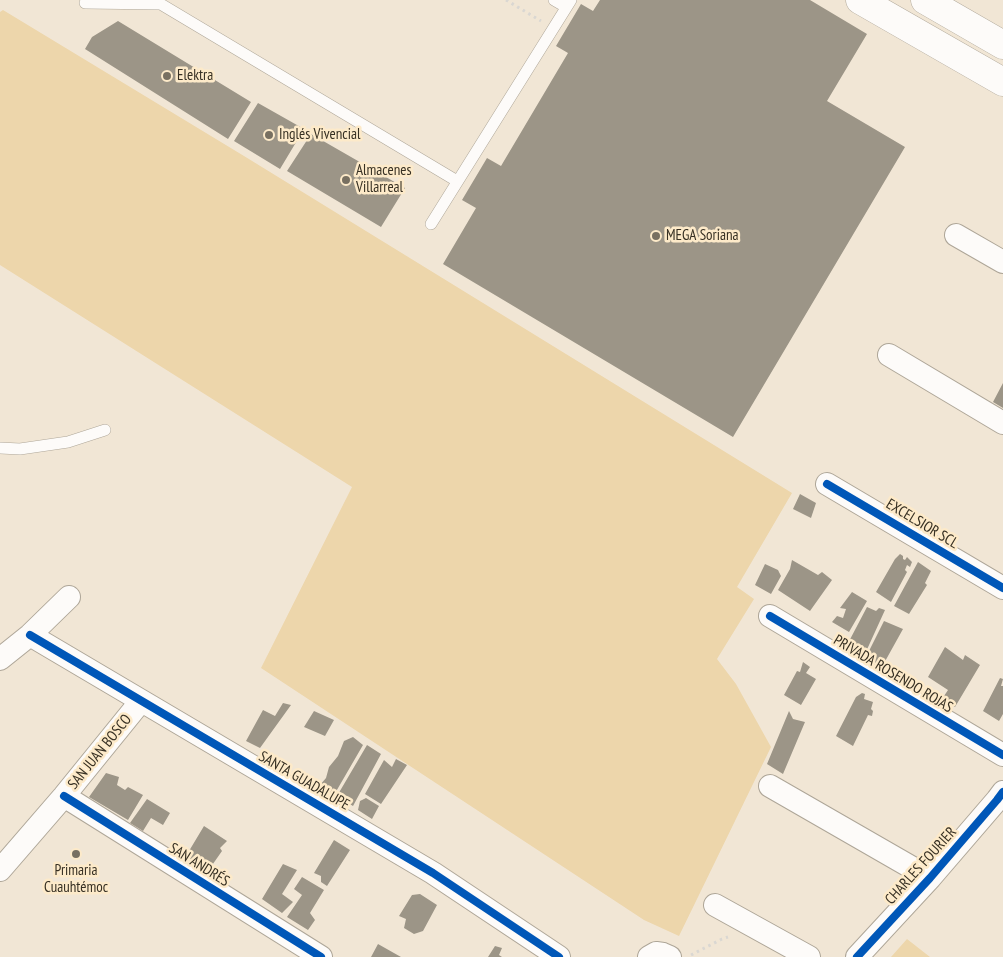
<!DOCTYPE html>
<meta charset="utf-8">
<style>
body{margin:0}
canvas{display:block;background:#f1e6d5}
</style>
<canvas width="1003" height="957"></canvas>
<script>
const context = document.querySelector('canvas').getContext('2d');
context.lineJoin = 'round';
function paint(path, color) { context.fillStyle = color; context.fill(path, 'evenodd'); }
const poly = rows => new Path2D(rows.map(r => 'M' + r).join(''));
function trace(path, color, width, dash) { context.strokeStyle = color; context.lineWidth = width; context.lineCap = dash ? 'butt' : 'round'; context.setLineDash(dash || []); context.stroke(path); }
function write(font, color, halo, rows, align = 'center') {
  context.font = font + ' "PT Sans Narrow",sans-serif'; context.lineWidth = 5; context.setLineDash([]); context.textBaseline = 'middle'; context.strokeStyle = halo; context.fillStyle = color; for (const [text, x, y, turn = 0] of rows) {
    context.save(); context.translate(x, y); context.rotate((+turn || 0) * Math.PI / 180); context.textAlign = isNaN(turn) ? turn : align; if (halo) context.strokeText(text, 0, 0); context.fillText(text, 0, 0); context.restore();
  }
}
const green = poly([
 [3,10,244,156,792,493,737,587,754,599,717,659,736,684,771,747,679,936,644,920,261,668,352,487,0,265,0,12],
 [907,939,930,957,891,957]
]);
const building = poly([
 [600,0,810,0,867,34,827,101,905,147,733,437,443,264,476,208,462,200,487,158,501,166,568,53,556,46,581,4,593,11],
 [118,21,251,102,228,139,85,49,92,37],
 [258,103,304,129,280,169,234,141],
 [311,134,405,188,381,227,287,171],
 [1003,383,1003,408,993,402],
 [800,494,816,503,811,518,793,509],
 [900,554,903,556,903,559,905,560,907,557,912,562,910,567,907,565,905,570,907,572,891,602,876,592,895,559],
 [792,560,818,575,822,572,832,580,810,611,778,590,790,569],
 [918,562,931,571,925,583,927,585,909,614,894,606],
 [765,564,778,570,781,576,771,594,755,585],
 [852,592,867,601,849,632,832,622,837,616,843,618,846,609,840,608],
 [867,607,876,611,879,608,885,610,864,656,846,647],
 [884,621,903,629,883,665,870,661,872,656,867,655],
 [945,647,963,660,965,655,980,665,955,707,942,699,948,690,928,677],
 [803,662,810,667,806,673,816,679,801,705,784,695,797,671,800,672],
 [1000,678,1003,679,1001,686,1003,686,1003,714,999,721,983,711],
 [862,693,865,694,864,699,873,702,871,709,873,711,872,716,868,715,853,746,836,736,856,697],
 [283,703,291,705,260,748,246,741,263,710,275,716],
 [314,711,334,720,325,736,304,727],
 [789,711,793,719,805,722,783,774,767,764],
 [353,737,363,745,334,795,320,785,326,778,329,767,338,756,344,741],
 [367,745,381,754,353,806,337,796],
 [396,759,407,765,381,804,365,794,384,760,392,767],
 [106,773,119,777,117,785,125,790,128,787,143,795,128,820,89,797],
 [366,798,379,806,372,819,358,810,360,801],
 [147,799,170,813,163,825,151,818,143,831,130,823],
 [204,826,227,841,220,848,222,851,208,871,186,856],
 [334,840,350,850,327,886,321,882,321,876,314,873],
 [283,864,297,870,282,894,293,902,282,913,262,899],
 [302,877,324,890,310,913,315,920,308,930,287,917,302,895,294,889],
 [420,894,437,905,423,931,414,934,404,928,406,919,399,916,412,895],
 [378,944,401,957,371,957],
 [495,946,502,948,499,955,502,957,488,957]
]);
const path = poly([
 [506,0,541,21],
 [691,955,722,939,728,937]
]);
const lane = poly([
 [154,0,457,181],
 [554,0,566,7],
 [85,3,161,4],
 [431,224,571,0],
 [0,448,20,449,68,442,105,430]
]);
const street = poly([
 [956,235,1003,262],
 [889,355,1003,423],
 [827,484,1003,588],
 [770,616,1003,755],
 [30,635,433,873,559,957],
 [0,659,30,635,69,597],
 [770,786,930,878],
 [64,796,321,957],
 [0,870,64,796,141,701],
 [715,905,809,957],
 [649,957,656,953,663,954,670,957],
 [857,957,930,878,997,800,1003,792]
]);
const secondary = poly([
 [860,0,1003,82],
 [925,0,1003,45]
]);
const cycleway = poly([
 [827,484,1003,588],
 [770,616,1003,755],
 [30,635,433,873,559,957],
 [64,796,321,957],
 [857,957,930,878,997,800,1003,792]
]);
const markers = [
 [167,76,5,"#787061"],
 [269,135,5,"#787061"],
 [346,180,5,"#787061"],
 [656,236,5,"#787061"],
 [76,854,5,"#787061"]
];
const poiNames = [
 ["Elektra",177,76],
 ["Inglés Vivencial",279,135],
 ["Almacenes",356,171],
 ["Villarreal",356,188],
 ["MEGA Soriana",666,236],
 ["Primaria",76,871,"center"],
 ["Cuauhtémoc",76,888,"center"]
];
const streetNames = [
 ["EXCELSIOR SCL",922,524,31],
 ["PRIVADA ROSENDO ROJAS",893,674,31],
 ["SAN JUAN BOSCO",100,752,-51],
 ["SANTA GUADALUPE",304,781,30],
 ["SAN ANDRÉS",199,865,32],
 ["CHARLES FOURIER",921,866,-48]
];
paint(green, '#edd6ab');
paint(building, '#9c9587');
trace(lane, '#aea698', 12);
trace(street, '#aea698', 24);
trace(secondary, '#aea698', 29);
trace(path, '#dad7d2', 3, [2.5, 4]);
trace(lane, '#fdfbf9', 11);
trace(street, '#fdfbf9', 22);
trace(secondary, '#fdfbf9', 28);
trace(cycleway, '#0057b8', 8);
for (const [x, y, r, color] of markers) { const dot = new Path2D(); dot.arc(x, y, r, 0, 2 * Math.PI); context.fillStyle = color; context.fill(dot); trace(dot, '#fdeac9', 2); }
write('15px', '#373023', '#fdeac9', poiNames, 'left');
write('15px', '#373023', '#fdeac9', streetNames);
</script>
